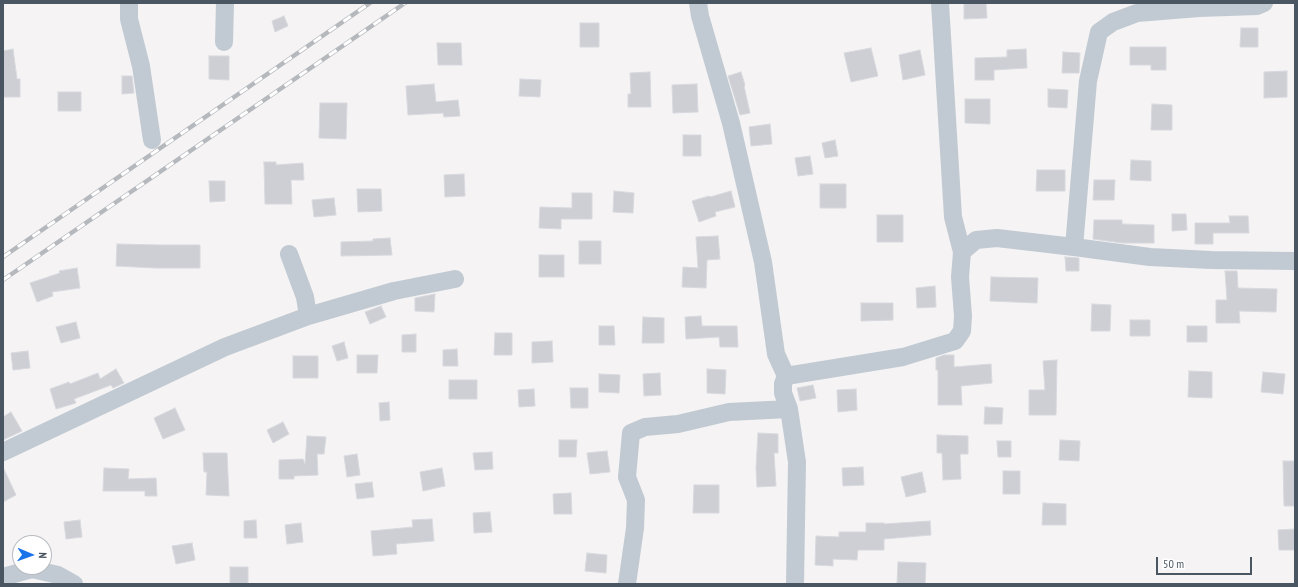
<!DOCTYPE html>
<style>
body{margin:0}
#map{position:relative;width:1298px;height:587px;overflow:hidden;background:#f5f3f3;font-family:"PT Sans Narrow",sans-serif}
canvas{display:block}
.frame{position:absolute;inset:0;border:4px solid #4a5661;pointer-events:none}
.north{position:absolute;left:12px;top:535px;width:40px;height:40px;box-sizing:border-box;background:#fff;border:1px solid #b7bbc0;border-radius:50%;rotate:92deg;font-size:11px;font-weight:700;line-height:16px;text-align:center;color:#4a5661}
.north::after{content:'';display:block;margin:auto;width:14px;height:18px;background:#1a73e8;clip-path:polygon(50% 0,100% 100%,50% 72%,0 100%)}
.scale{position:absolute;left:1156px;top:557px;width:96px;height:18px;box-sizing:border-box;border:2px solid #4a5661;border-top:0;padding-left:5px;font-size:12px;line-height:14px;white-space:nowrap;color:#4a5661;-webkit-text-stroke:3px #fff;paint-order:stroke}
</style>
<div id="map">
<canvas width="1298" height="587"></canvas>
<div class="frame"></div>
<div class="north">N</div>
<div class="scale">50 m</div>
</div>
<script>
const context = document.querySelector('canvas').getContext('2d');
context.lineJoin = 'round';
function paint(path, color) { context.fillStyle = color; context.fill(path, 'evenodd'); }
const poly = rows => new Path2D(rows.map(r => 'M' + r).join(''));
function trace(path, color, width, dash) { context.strokeStyle = color; context.lineWidth = width; context.lineCap = dash ? 'butt' : 'round'; context.setLineDash(dash || []); context.stroke(path); }
const building = poly([
 [964,3,986,3,987,18,964,19,964,3],
 [284,16,288,26,275,32,272,21,284,16],
 [580,23,599,23,599,47,580,47,580,23],
 [1241,28,1258,28,1258,47,1240,47,1241,28],
 [437,43,461,43,462,65,438,65,437,43],
 [1130,47,1166,47,1166,70,1151,70,1151,65,1130,65,1130,47],
 [871,48,878,76,851,82,844,53,871,48],
 [13,49,17,79,20,79,20,97,3,97,3,51,13,49],
 [1026,49,1027,68,994,70,994,80,975,80,975,58,1007,57,1007,50,1026,49],
 [920,50,925,75,903,80,899,55,920,50],
 [1063,52,1080,53,1079,73,1062,73,1063,52],
 [209,56,229,56,229,80,209,79,209,56],
 [1287,71,1287,97,1264,98,1264,72,1287,71],
 [650,72,651,107,628,107,628,94,631,94,630,73,650,72],
 [741,72,745,85,744,86,750,113,740,115,728,76,741,72],
 [122,76,132,76,134,93,122,94,122,76],
 [520,79,541,80,540,97,519,96,520,79],
 [434,84,436,102,458,100,460,116,444,117,443,113,408,115,406,86,434,84],
 [697,84,698,112,673,113,672,85,697,84],
 [1048,89,1068,90,1067,108,1048,107,1048,89],
 [58,92,81,92,81,111,58,111,58,92],
 [965,99,990,99,990,124,965,123,965,99],
 [320,103,347,103,346,139,319,138,320,103],
 [1152,104,1172,105,1172,130,1151,130,1152,104],
 [770,124,772,144,751,146,749,127,770,124],
 [683,135,701,135,701,156,683,156,683,135],
 [835,140,838,156,825,158,822,143,835,140],
 [810,156,813,174,798,176,795,158,810,156],
 [1131,160,1151,161,1151,181,1130,180,1131,160],
 [264,162,276,162,276,165,303,163,304,180,291,180,292,204,265,204,264,162],
 [1037,170,1065,170,1065,191,1036,191,1037,170],
 [464,174,465,196,445,197,444,175,464,174],
 [1094,180,1115,180,1114,200,1093,200,1094,180],
 [209,181,225,181,225,201,210,202,209,181],
 [820,184,846,184,846,208,820,208,820,184],
 [357,189,381,189,382,211,358,212,357,189],
 [614,191,634,193,633,213,613,212,614,191],
 [731,191,735,207,715,212,716,216,699,222,692,201,709,196,710,197,731,191],
 [572,193,592,193,592,219,561,219,561,229,539,228,540,207,572,208,572,193],
 [334,198,336,215,314,217,312,200,334,198],
 [1172,214,1186,214,1187,230,1172,231,1172,214],
 [877,215,903,215,903,242,877,242,877,215],
 [1229,216,1248,216,1249,233,1213,233,1213,244,1195,244,1195,223,1230,223,1229,216],
 [1094,220,1122,220,1122,224,1154,225,1154,243,1122,243,1093,239,1094,220],
 [718,236,720,259,707,260,706,288,682,287,683,267,698,268,696,237,718,236],
 [390,238,392,255,341,256,341,242,373,241,373,239,390,238],
 [579,241,601,241,601,264,579,264,579,241],
 [117,244,160,245,200,245,200,268,155,268,116,266,117,244],
 [539,255,564,255,564,277,539,277,539,255],
 [1065,257,1079,258,1079,271,1066,271,1065,257],
 [77,268,80,288,52,292,53,296,37,302,30,283,60,273,59,271,77,268],
 [1225,271,1237,271,1238,288,1277,289,1276,312,1239,311,1240,323,1216,323,1216,300,1227,300,1225,271],
 [991,277,1038,278,1037,303,990,301,991,277],
 [935,286,936,307,917,308,916,288,935,286],
 [435,294,434,312,415,311,415,298,435,294],
 [861,303,893,303,893,320,861,321,861,303],
 [1092,304,1111,305,1110,331,1091,331,1092,304],
 [381,306,386,317,370,324,365,312,381,306],
 [701,316,702,326,737,326,738,347,720,347,719,337,686,339,685,317,701,316],
 [643,317,664,318,664,343,642,343,643,317],
 [1130,320,1150,320,1150,336,1130,336,1130,320],
 [76,322,80,338,61,343,56,327,76,322],
 [599,326,614,326,615,345,599,345,599,326],
 [1187,326,1207,326,1207,342,1187,342,1187,326],
 [495,333,512,333,512,355,494,355,495,333],
 [416,334,416,352,402,352,402,335,416,334],
 [552,341,553,362,532,363,532,342,552,341],
 [344,342,348,358,337,361,332,346,344,342],
 [457,349,458,366,443,366,443,350,457,349],
 [28,351,30,368,13,370,11,353,28,351],
 [357,355,378,355,377,373,357,373,357,355],
 [944,355,954,355,954,367,991,364,992,383,961,386,962,405,938,405,938,370,936,370,936,358,944,355],
 [293,356,318,356,318,378,293,378,293,356],
 [1057,360,1056,415,1029,415,1029,390,1045,390,1043,361,1057,360],
 [116,369,124,383,113,388,111,385,74,399,76,403,56,409,50,389,69,382,70,384,98,373,100,379,116,369],
 [707,369,726,370,725,394,707,393,707,369],
 [1189,371,1212,372,1212,398,1188,397,1189,371],
 [1263,372,1285,374,1283,394,1261,392,1263,372],
 [660,373,661,395,644,396,643,374,660,373],
 [599,374,620,375,619,393,599,392,599,374],
 [449,380,477,380,477,399,449,399,449,380],
 [813,385,816,398,800,401,797,388,813,385],
 [570,388,588,388,588,408,571,408,570,388],
 [534,389,535,406,519,407,518,390,534,389],
 [856,389,857,410,838,412,837,390,856,389],
 [389,402,390,420,380,421,379,403,389,402],
 [985,407,1003,408,1002,424,984,424,985,407],
 [175,408,185,430,163,439,154,418,175,408],
 [11,412,22,431,3,440,3,417,11,412],
 [283,422,289,434,273,443,267,430,283,422],
 [758,433,778,434,778,453,774,453,776,486,757,487,756,468,758,433],
 [937,435,968,436,968,454,960,454,961,479,943,480,942,453,937,453,937,435],
 [307,436,326,437,324,454,317,454,318,475,294,476,294,479,279,479,279,460,303,459,305,464,307,436],
 [559,440,577,440,576,457,559,457,559,440],
 [1060,440,1080,441,1079,461,1059,460,1060,440],
 [997,441,1011,441,1011,457,998,457,997,441],
 [607,451,610,472,590,474,587,453,607,451],
 [492,452,493,469,475,470,473,453,492,452],
 [203,453,227,453,229,496,206,495,207,472,204,472,203,453],
 [357,454,360,475,347,477,344,456,357,454],
 [1283,461,1295,461,1295,506,1284,506,1283,461],
 [3,467,16,495,3,502,3,467],
 [863,467,864,485,843,486,842,468,863,467],
 [104,468,129,469,128,479,156,478,157,496,145,496,145,491,103,491,104,468],
 [442,468,445,486,423,491,420,472,442,468],
 [1003,471,1020,471,1020,494,1003,494,1003,471],
 [922,472,926,492,906,497,901,477,922,472],
 [372,482,374,497,357,499,355,484,372,482],
 [694,485,719,485,719,513,693,513,694,485],
 [571,493,572,514,554,514,553,494,571,493],
 [1043,503,1066,504,1066,525,1042,525,1043,503],
 [490,512,492,532,474,533,473,513,490,512],
 [432,519,434,541,396,544,397,554,373,556,371,531,413,527,412,520,432,519],
 [80,520,82,537,66,539,64,522,80,520],
 [256,520,257,538,244,538,244,521,256,520],
 [930,521,931,535,884,539,884,550,858,550,857,560,833,559,833,566,815,565,816,536,839,537,839,532,866,532,866,523,884,523,884,524,930,521],
 [301,523,303,542,287,544,285,525,301,523],
 [1295,529,1295,550,1279,550,1278,530,1295,529],
 [192,543,195,560,176,564,172,546,192,543],
 [587,553,607,555,606,573,585,571,587,553],
 [898,562,926,563,925,584,897,584,898,562],
 [230,567,248,567,248,584,230,584,230,567]
]);
const minor = poly([
 [129,3,129,19,141,66,152,140],
 [698,3,700,16,731,123,763,262,776,354,786,376],
 [940,3,953,217,962,252],
 [224,42,225,3],
 [1074,247,1088,81,1099,32,1113,22,1137,13,1199,8,1257,6,1264,3],
 [308,316,394,291,455,279],
 [3,452,225,347,308,316,305,297,289,254],
 [3,577,32,569,58,575,74,584],
 [627,584,635,528,636,500,627,477,631,433,645,427,678,424,729,412,789,409],
 [795,584,797,462,789,409,783,393,783,384,786,376,903,357,955,341,962,331,963,316,960,277,962,252,976,240,997,238,1074,247,1150,257,1211,260,1295,261]
]);
const rail = poly([
 [3,257,370,3],
 [3,280,405,3]
]);
paint(building, '#cdcfd5');
trace(building, '#d7d9de', 1);
trace(minor, '#c1cad2', 18);
trace(rail, '#b5b8bd', 4.5);
trace(rail, '#fff', 3, [9]);
</script>
